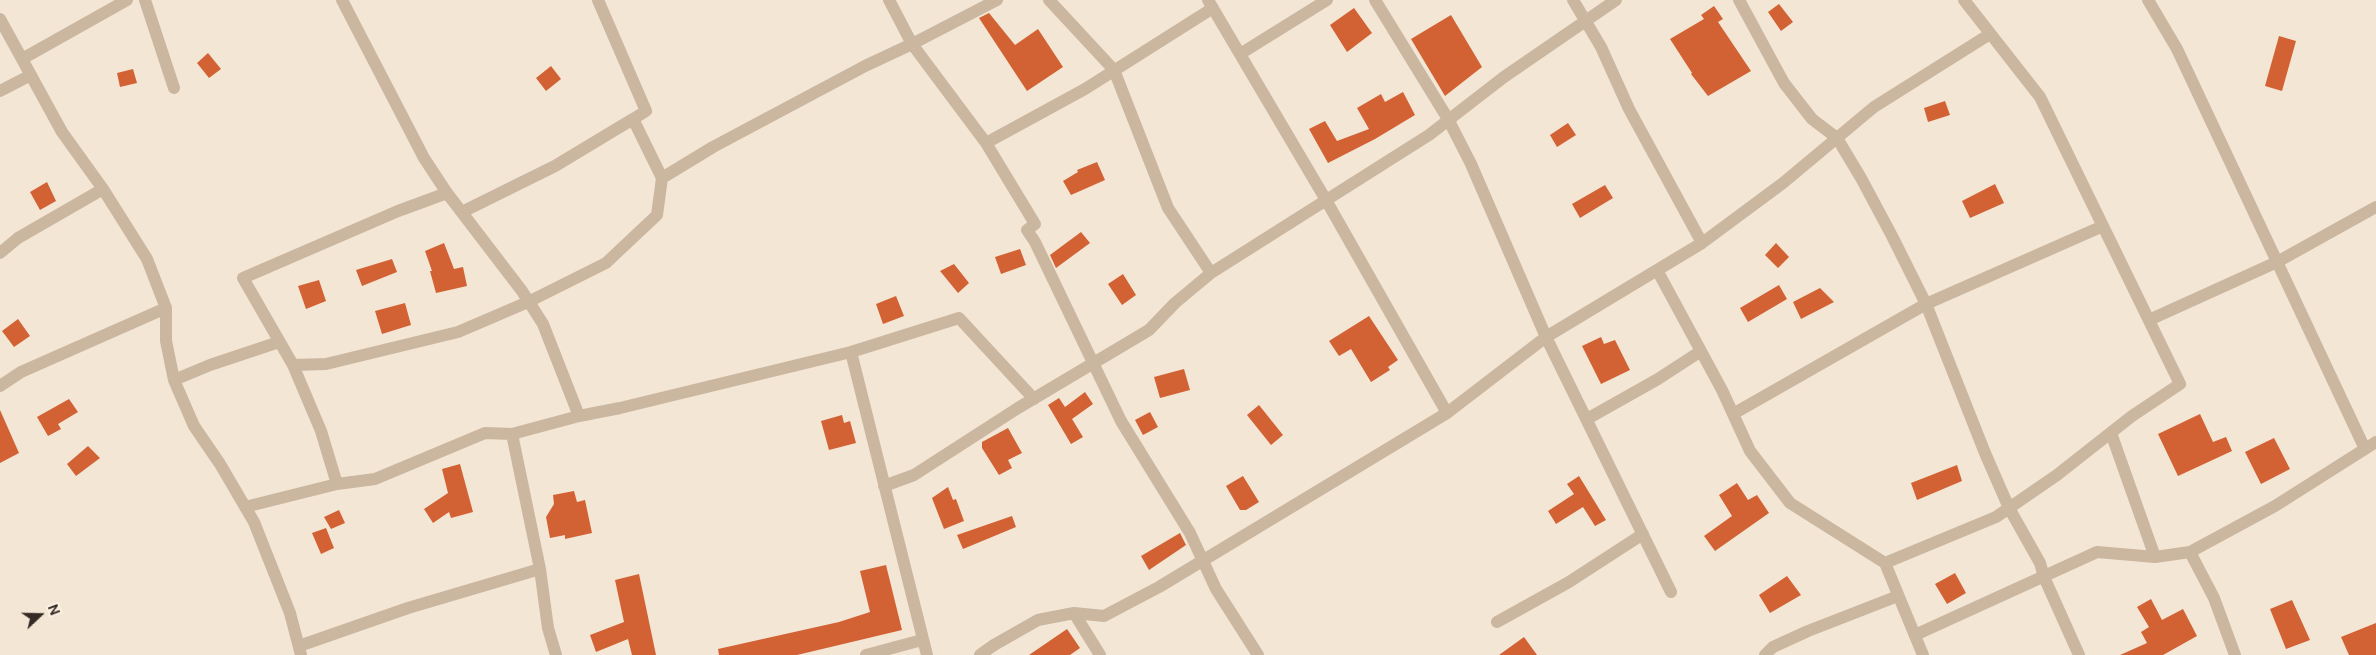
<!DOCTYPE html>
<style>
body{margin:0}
#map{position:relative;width:2376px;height:655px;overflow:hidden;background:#f3e6d5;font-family:"DM Sans",sans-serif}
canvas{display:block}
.north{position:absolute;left:15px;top:590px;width:50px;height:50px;-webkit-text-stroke:4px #fbf0e1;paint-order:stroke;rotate:69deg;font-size:14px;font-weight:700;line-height:20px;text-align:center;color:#352a24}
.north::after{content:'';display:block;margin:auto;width:18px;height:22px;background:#352a24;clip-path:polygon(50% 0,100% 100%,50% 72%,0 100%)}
</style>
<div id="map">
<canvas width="2376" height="655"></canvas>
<div class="north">N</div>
</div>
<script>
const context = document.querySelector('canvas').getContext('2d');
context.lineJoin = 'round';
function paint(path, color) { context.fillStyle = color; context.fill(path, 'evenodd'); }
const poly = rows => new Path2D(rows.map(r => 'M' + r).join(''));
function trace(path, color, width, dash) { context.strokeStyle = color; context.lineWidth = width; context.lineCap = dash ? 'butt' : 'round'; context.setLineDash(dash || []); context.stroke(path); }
const building = poly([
 [1779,4,1793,22,1781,31,1768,12],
 [1714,6,1723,19,1718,22,1751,71,1708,96,1691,74,1692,73,1670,39,1704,19,1701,15],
 [1354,8,1372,33,1347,52,1330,25],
 [989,13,1015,45,1038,29,1063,67,1027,91,979,18],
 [1451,15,1482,67,1445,96,1411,39],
 [2279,36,2296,41,2282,91,2265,86],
 [208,53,221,69,209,78,197,63],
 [551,66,561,79,546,91,536,78],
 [133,69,137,83,120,87,117,73],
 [1403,92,1415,115,1375,139,1328,163,1309,129,1325,121,1337,141,1369,129,1357,108,1381,94,1385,102],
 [1945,101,1950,115,1928,122,1924,108],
 [1568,123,1576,135,1557,147,1550,135],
 [1097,162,1105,180,1071,195,1063,181,1078,172,1077,170],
 [47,182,56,201,40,210,30,192],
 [1995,184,2004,203,1970,218,1962,201],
 [1605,185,1613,198,1580,218,1572,204],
 [1081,232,1090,243,1056,268,1050,255],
 [444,243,454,269,463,267,467,286,436,293,430,271,432,271,425,251],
 [1776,243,1789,257,1778,268,1765,255],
 [1020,249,1026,265,1001,274,995,257],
 [392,259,397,272,362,286,356,270],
 [954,264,969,283,958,293,940,271],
 [1123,274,1136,295,1122,305,1108,284],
 [319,280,326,301,306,309,298,286],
 [1779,285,1787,299,1748,322,1740,308],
 [1820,288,1834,302,1801,319,1793,302],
 [896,296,904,316,883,324,876,304],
 [405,303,411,325,382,334,375,311],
 [1369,316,1398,360,1388,367,1390,370,1371,382,1351,349,1339,356,1329,341],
 [18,319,30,336,14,347,2,331],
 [1601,337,1604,344,1615,340,1630,370,1601,384,1582,346],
 [1184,369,1190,390,1160,398,1154,377],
 [1085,392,1093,404,1072,419,1083,437,1071,444,1048,405,1059,398,1065,407],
 [69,399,78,412,58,424,61,429,48,436,37,417],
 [1259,405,1283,435,1271,445,1247,415],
 [0,410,19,453,0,463],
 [1150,412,1158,427,1143,435,1135,420],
 [2200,414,2213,442,2226,437,2232,451,2178,476,2158,434],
 [842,415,844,423,850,421,856,443,829,450,821,421],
 [1008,428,1022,453,1008,460,1012,468,999,475,982,448,982,442],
 [2274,438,2290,469,2261,484,2245,452],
 [88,446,100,458,76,476,67,464],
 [460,464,473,512,451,518,449,512,433,523,424,509,448,493,442,469],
 [1957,465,1962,481,1917,500,1911,483],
 [1243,476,1259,502,1246,510,1240,510,1226,486],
 [1579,476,1606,520,1595,526,1583,507,1556,524,1548,511,1574,494,1567,484],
 [1737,483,1748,500,1757,495,1769,513,1715,551,1704,536,1732,516,1719,495],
 [948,487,953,500,956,499,964,521,944,529,932,498],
 [574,491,577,502,585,500,592,533,565,539,565,535,550,538,546,517,554,504,553,495],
 [339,510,345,523,331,529,324,517],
 [1012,516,1016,527,963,549,957,535],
 [326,528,334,548,321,554,312,533],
 [1180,533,1186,545,1149,570,1141,556],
 [886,565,902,630,797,655,719,655,718,649,839,622,870,612,860,571],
 [1955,573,1966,593,1947,604,1935,584],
 [639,574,656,655,632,655,628,639,596,652,590,635,624,622,615,580],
 [1787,576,1801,595,1770,613,1759,595],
 [2151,599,2162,620,2183,609,2197,636,2163,655,2120,655,2147,643,2141,632,2149,627,2137,607],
 [2292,600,2310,640,2286,649,2270,609],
 [2376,623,2376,655,2349,655,2341,637],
 [1067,629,1080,648,1070,655,1029,655],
 [1524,637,1537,655,1499,655]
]);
const minor = poly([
 [145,0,174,88],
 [342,0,424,158,447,193,522,291,543,324,579,416],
 [889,0,912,44,986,143,1035,224,1027,230,1035,242,1121,421,1190,533,1216,589,1258,655],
 [1049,0,1114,70,1168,208,1211,273],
 [1208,0,1326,200,1447,413],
 [1375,0,1448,119,1471,164,1546,337,1671,592],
 [1573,0,1601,47,1629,109,1702,243],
 [1739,0,1784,83,1812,119,1837,138,1861,178,1892,236,1926,304,1985,453,2009,508,2040,563,2044,577,2079,655],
 [2148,0,2177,49,2365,449],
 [0,19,62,132,103,189,147,259,166,308,166,341,174,380,194,426,220,464,254,522,290,613,301,655],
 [1240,54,1327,0],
 [22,59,127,0],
 [0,91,31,75],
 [986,143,1085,89,1213,8],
 [662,178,713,147,865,66,912,44,997,0],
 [462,212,555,166,633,119],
 [0,253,18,238,103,189],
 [1657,270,1722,390,1750,451,1790,503,1885,563,1923,655],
 [2149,320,2277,262,2376,207],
 [851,352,927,655],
 [293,365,326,364,458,332,528,302,606,263,657,215,662,178,633,119,646,111,598,0],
 [174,380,210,365,279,342],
 [0,386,21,372,166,308],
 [1733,414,1926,304,2103,226],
 [1587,419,1658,379,1701,351],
 [2111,433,2155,557],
 [512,434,540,569,548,628,556,655],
 [337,484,321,431,293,365,243,278,398,211,447,193],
 [884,486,914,475,1018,408,1149,330,1175,303,1211,273,1429,135,1504,77,1616,0],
 [245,507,337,484,375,479,485,433,512,434,579,416,620,408,851,352,959,318,1034,399],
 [2190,552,2214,598,2235,655],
 [1885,563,1996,517,2057,475,2132,416,2180,384,2040,97,1964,0],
 [1074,613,1100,655],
 [1497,622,1569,582,1643,534],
 [1915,635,2097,552,2155,557,2190,552,2275,506,2376,442],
 [299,646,408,608,540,569],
 [866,655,922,640],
 [980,655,994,645,1038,620,1074,613,1104,616,1159,587,1447,413,1546,337,1702,243,1783,183,1874,107,1990,34],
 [1765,655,1773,647,1808,631,1898,596]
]);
paint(building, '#d26134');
trace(minor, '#cbb6a0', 12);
</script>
